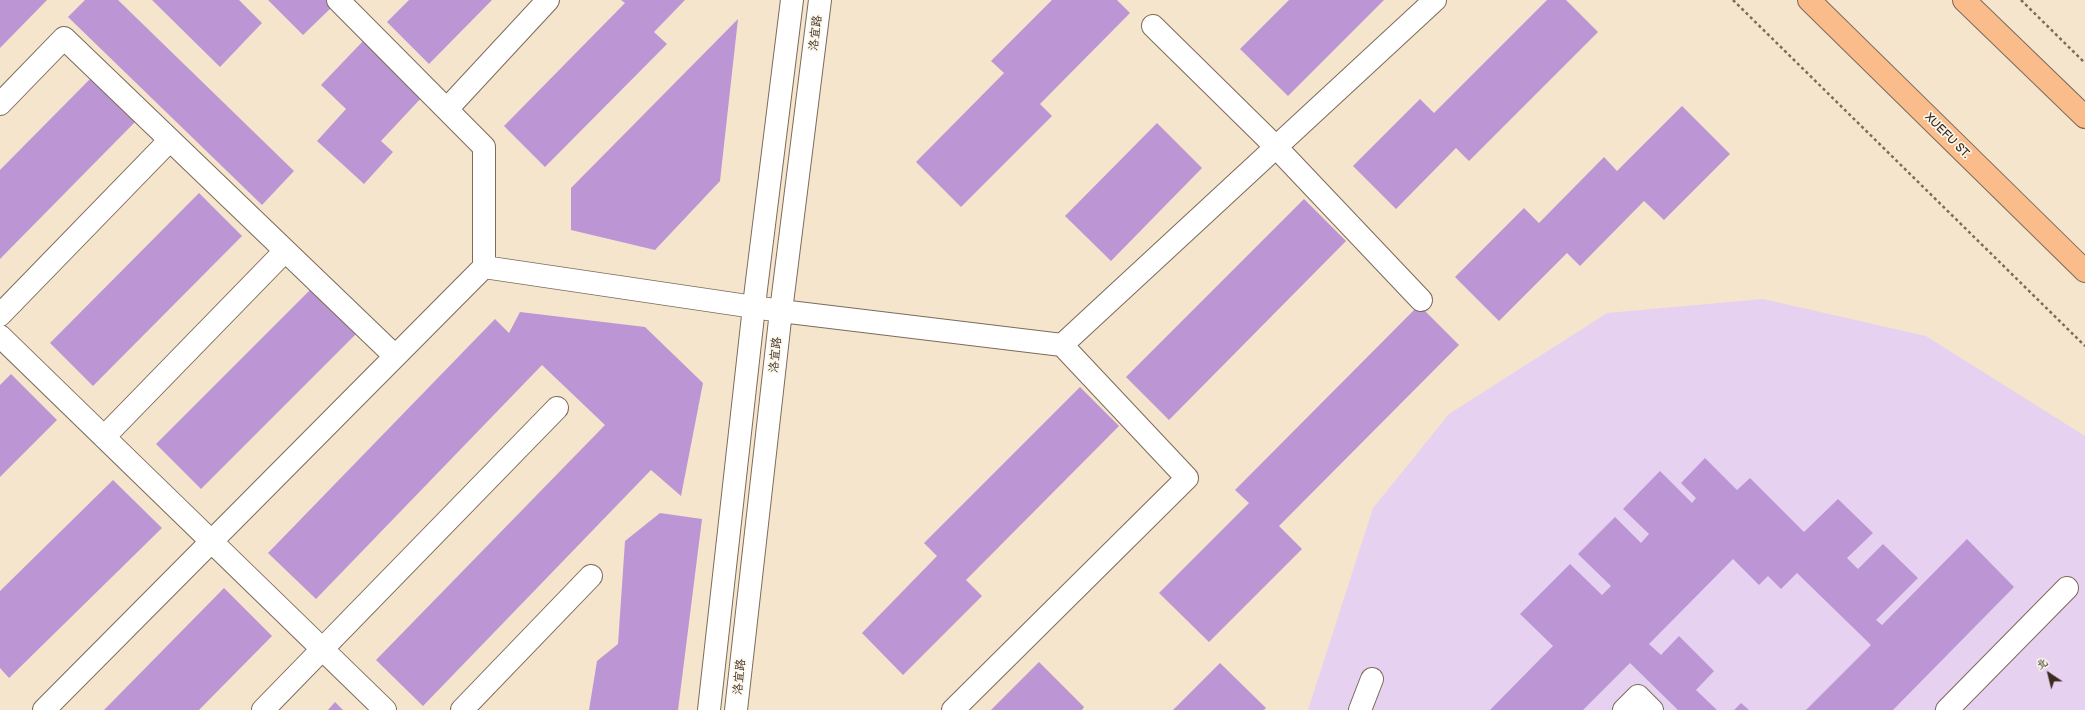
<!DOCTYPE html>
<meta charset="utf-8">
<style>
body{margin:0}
#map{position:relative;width:2085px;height:710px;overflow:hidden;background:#f5e5cd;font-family:"Balsamiq Sans","LXGW WenKai TC",sans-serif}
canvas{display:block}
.north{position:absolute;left:2029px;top:654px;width:40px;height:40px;-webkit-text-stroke:3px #fbf7ec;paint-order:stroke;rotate:325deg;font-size:11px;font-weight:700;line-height:16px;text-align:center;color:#3b2a1e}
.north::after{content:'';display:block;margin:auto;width:14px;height:18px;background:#3b2a1e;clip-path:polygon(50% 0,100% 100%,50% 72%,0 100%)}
</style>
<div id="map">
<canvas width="2085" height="710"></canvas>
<div class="north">北</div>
</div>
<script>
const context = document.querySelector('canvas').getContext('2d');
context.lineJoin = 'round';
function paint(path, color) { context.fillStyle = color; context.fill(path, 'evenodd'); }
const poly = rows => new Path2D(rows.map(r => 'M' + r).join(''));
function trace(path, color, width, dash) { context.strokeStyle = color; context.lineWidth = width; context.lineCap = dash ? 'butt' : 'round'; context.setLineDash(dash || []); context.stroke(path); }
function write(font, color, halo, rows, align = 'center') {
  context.font = font + ' "Balsamiq Sans","LXGW WenKai TC",sans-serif'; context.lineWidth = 3.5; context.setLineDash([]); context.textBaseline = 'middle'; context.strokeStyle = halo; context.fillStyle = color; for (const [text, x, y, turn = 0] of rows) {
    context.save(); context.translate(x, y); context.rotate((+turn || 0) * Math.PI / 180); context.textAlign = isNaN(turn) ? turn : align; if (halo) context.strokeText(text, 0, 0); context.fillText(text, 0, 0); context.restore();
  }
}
const built = poly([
 [1763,299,1926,336,2085,436,2085,710,1308,710,1373,508,1449,414,1607,313]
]);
const building = poly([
 [0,0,47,0,0,48],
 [85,0,118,0,294,171,262,205,68,17],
 [152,0,239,0,262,23,220,67],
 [268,0,327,0,333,6,303,35],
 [409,0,492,0,429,64,387,22],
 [621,0,685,0,654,32,667,44,545,167,504,126,625,3],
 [1052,0,1117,0,1130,13,1040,104,1052,116,961,207,916,162,1004,73,991,61],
 [1289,0,1384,0,1288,96,1240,49],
 [1547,0,1566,0,1598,32,1469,161,1456,148,1396,209,1353,166,1420,99,1434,113],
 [738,19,720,181,655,250,571,230,571,188],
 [364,40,423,96,381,141,393,152,364,184,317,141,346,109,321,85],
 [91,78,136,121,0,259,0,170],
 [1682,106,1730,154,1664,220,1644,201,1580,266,1567,253,1499,321,1455,277,1524,208,1539,223,1604,157,1617,171],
 [1157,123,1202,168,1111,261,1065,216],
 [199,193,242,236,93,386,50,343],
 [1304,199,1346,241,1169,420,1126,377],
 [312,288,357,333,201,489,156,444],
 [1419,305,1459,345,1279,526,1302,549,1209,642,1159,593,1249,503,1235,490],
 [520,312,645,327,703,383,681,496,651,470,423,706,376,660,605,425,542,365,316,599,268,553,495,319,509,333],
 [11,374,57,420,0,477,0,385],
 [1080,387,1119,426,966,580,982,596,903,675,862,633,937,556,924,543],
 [1705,458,1737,490,1750,478,1804,532,1838,499,1873,533,1847,558,1858,569,1883,544,1918,578,1876,620,1882,625,1967,539,2014,587,1893,710,1806,710,1871,645,1797,573,1781,589,1768,576,1759,585,1733,559,1649,644,1661,655,1679,636,1714,671,1696,690,1717,710,1678,710,1630,663,1583,710,1490,710,1553,646,1520,614,1570,564,1602,595,1611,586,1578,554,1615,517,1641,543,1649,534,1623,509,1660,471,1692,503,1696,498,1681,483],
 [113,480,162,528,9,678,0,668,0,591],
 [660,513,702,519,678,710,589,710,597,661,618,644,625,541],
 [224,588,272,636,199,710,104,710],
 [1039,662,1084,707,1082,710,991,710],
 [1220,663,1266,708,1264,710,1173,710],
 [335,702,343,710,328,710],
 [1741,703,1749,710,1734,710]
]);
const path = poly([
 [1733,0,2085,346],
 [2021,0,2085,63]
]);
const minor = poly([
 [1153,26,1276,147,1421,300],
 [0,104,64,38,395,356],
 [447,109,548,0],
 [484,267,781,311,1062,345,1435,0],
 [0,315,170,140],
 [0,336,385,710],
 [104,437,285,251],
 [44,710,484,267,484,147,338,0],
 [263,710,557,408],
 [462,710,591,576],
 [709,710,756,289,792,0],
 [736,710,781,311,820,0],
 [953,710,1187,478,1062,345],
 [1360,710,1372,679],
 [1624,710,1638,696,1652,710],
 [1947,710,2067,588]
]);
const major = poly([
 [1809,0,2085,271],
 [1964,0,2085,117]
]);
const streetNames = [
 ["洛宜路",816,33,-83],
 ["XUEFU ST.",1947,136,45],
 ["洛宜路",776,355,-84],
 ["洛宜路",740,677,-84]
];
paint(built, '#e6d2f0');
paint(building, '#bc96d4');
trace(minor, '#7c6b5b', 24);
trace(major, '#7c6b5b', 24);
trace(path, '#7c6b5b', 2.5, [3, 3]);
trace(minor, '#fff', 22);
trace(major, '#f9bc8a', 22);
write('12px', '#3b2a1e', '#fbf7ec', streetNames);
</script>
